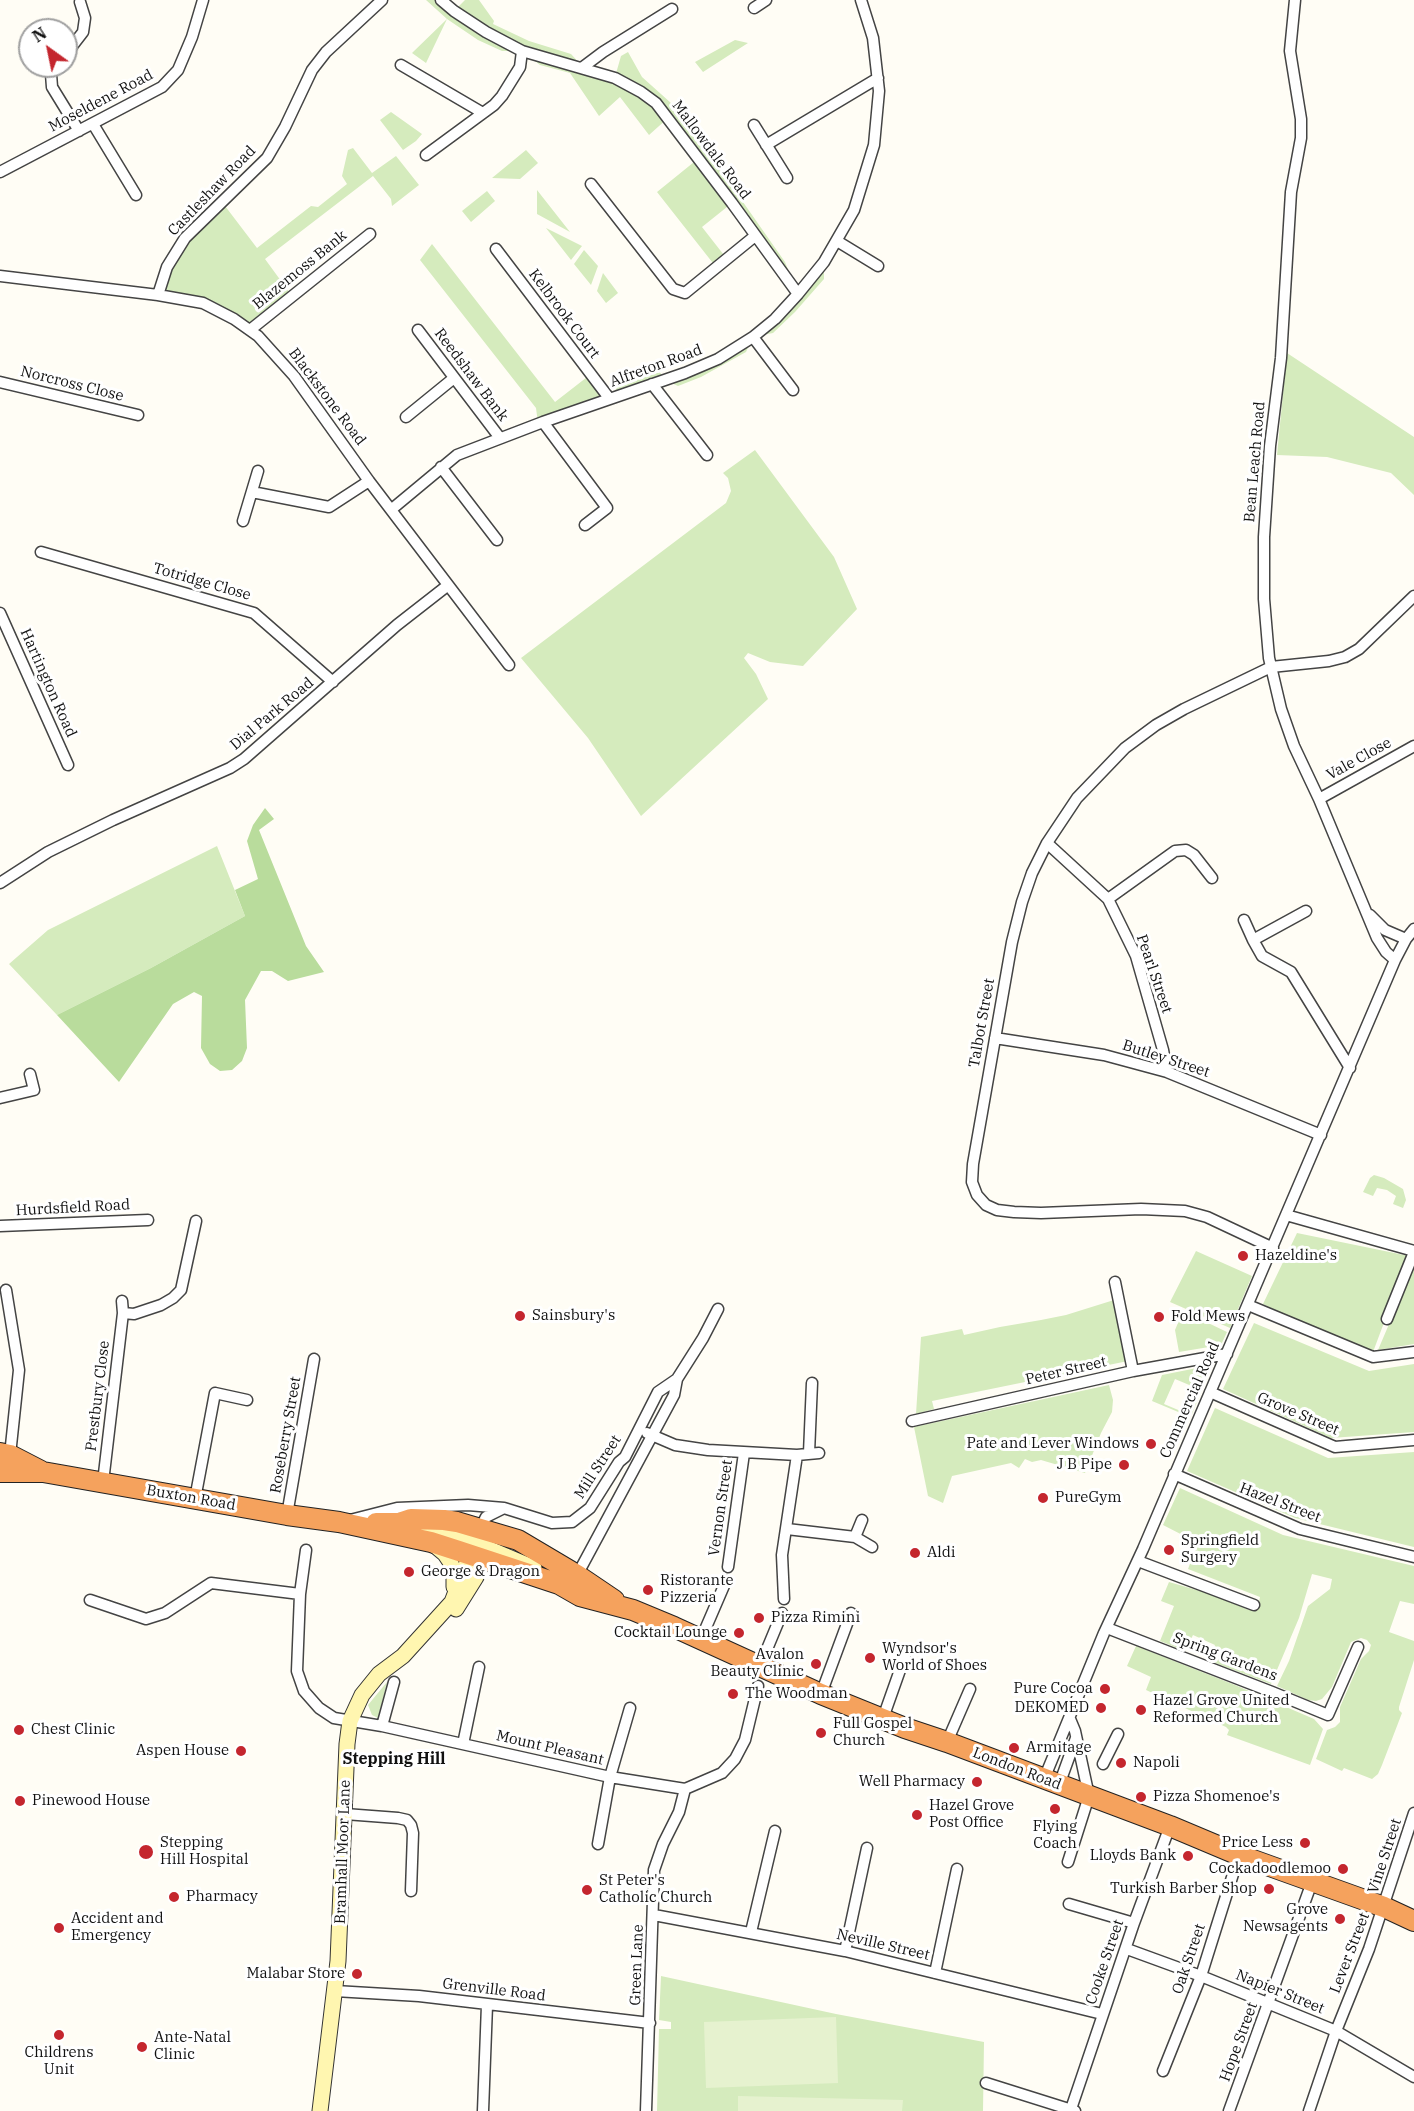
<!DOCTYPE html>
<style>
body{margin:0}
#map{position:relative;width:1414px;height:2111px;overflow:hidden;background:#fffdf5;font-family:"IBM Plex Serif",serif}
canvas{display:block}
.north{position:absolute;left:18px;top:18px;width:60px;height:60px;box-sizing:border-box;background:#fff;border:2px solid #a0a0a0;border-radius:50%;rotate:327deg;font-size:16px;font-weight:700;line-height:24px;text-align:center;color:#111}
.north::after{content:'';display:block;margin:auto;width:21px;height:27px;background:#c4262e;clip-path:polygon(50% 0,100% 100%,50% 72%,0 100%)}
</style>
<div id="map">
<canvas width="1414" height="2111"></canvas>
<div class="north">N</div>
</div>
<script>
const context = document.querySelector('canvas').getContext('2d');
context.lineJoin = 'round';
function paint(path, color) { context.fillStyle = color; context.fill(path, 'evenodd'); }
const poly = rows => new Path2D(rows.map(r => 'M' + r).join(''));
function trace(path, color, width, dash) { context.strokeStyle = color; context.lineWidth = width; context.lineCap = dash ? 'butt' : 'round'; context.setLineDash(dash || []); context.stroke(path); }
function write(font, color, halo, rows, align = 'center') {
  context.font = font + ' "IBM Plex Serif",serif'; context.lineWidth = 6; context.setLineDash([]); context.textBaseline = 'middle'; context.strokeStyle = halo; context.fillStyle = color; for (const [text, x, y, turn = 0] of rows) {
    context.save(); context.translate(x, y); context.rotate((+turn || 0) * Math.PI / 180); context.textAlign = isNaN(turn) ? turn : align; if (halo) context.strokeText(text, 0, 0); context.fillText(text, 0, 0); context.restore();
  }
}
const green = poly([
 [426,0,441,0,454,11,465,0,479,0,494,21,493,24,529,41,571,54,583,67,615,77,621,56,628,52,642,77,671,103,710,155,785,262,798,294,824,262,824,279,795,312,773,333,753,337,746,352,701,377,678,386,665,380,538,423,536,408,420,260,432,244,555,402,591,374,609,398,620,384,657,369,666,380,753,337,798,294,732,203,702,227,727,259,716,267,657,192,699,158,668,118,649,135,620,97,599,116,570,73,540,65,522,51,502,51,478,40,447,19,426,63,412,53,447,19],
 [735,40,748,43,703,72,695,62],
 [391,112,422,134,416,141,403,150,380,120],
 [353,148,372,173,396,156,419,185,392,206,391,199,373,176,265,259,292,296,250,330,203,303,158,295,167,267,222,202,257,248,311,206,318,207,347,184,342,176,348,150],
 [526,150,538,163,520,179,492,178],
 [537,190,570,232,537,214],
 [487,191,495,201,471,222,462,211],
 [546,228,582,246,571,260],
 [584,250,598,266,591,285,574,264],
 [603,273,618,293,606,303,597,291],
 [1287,353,1414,437,1414,495,1391,473,1327,457,1277,455],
 [755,450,834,557,857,609,803,666,770,662,748,653,744,658,756,674,768,699,641,816,588,738,521,658,726,503,731,491,728,478,723,473],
 [217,846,245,916,151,968,57,1015,9,964,48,930],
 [1374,1175,1384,1178,1403,1189,1406,1200,1403,1208,1393,1204,1396,1196,1387,1190,1377,1188,1373,1196,1363,1192,1370,1178],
 [1297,1233,1409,1256,1373,1352,1297,1321,1263,1304],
 [1196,1251,1252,1276,1230,1328,1170,1302],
 [1414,1261,1414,1344,1378,1350,1401,1296],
 [1114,1300,1128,1361,932,1401,934,1409,916,1414,921,1337,962,1329,964,1335,1000,1327,1041,1320,1066,1315],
 [1183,1311,1227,1332,1221,1345,1179,1352,1175,1330],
 [1254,1323,1369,1371,1414,1364,1414,1432,1331,1438,1223,1389],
 [1207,1366,1210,1370,1192,1414,1183,1414,1152,1401,1162,1375],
 [1175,1379,1194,1387,1183,1412,1164,1404],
 [1109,1385,1113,1400,1112,1412,1101,1433,1085,1473,1041,1460,1032,1462,1025,1459,1019,1468,1011,1463,952,1476,943,1503,928,1496,914,1427],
 [1215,1408,1328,1458,1414,1452,1414,1547,1295,1518,1187,1471],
 [1180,1488,1283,1535,1414,1566,1414,1604,1400,1601,1389,1632,1414,1641,1414,1660,1399,1707,1399,1710,1402,1713,1382,1765,1378,1774,1372,1779,1344,1768,1342,1771,1316,1759,1327,1730,1335,1727,1340,1722,1340,1707,1361,1659,1369,1651,1371,1645,1367,1640,1361,1638,1351,1642,1332,1687,1322,1699,1316,1701,1308,1700,1277,1686,1289,1661,1308,1606,1330,1589,1332,1579,1312,1574,1299,1618,1271,1684,1210,1661,1215,1645,1193,1635,1185,1651,1160,1641,1174,1606,1161,1601,1169,1582,1207,1593,1249,1610,1258,1607,1260,1597,1188,1569,1198,1543,1163,1525],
 [1136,1646,1235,1685,1314,1719,1323,1729,1310,1765,1227,1735,1229,1730,1226,1727,1146,1690,1151,1677,1127,1666],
 [387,1682,378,1718,372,1715,368,1705],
 [661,1976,836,2014,984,2042,983,2111,657,2111,659,2029,671,2029,671,2022,659,2020]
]);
const forest = poly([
 [265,808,274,819,259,830,306,946,324,972,288,981,272,971,261,971,245,1000,247,1048,242,1061,232,1070,220,1071,210,1064,201,1048,202,996,194,992,173,1004,119,1082,57,1015,151,968,245,916,235,890,258,879,247,841,253,825]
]);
const pitch = poly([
 [836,2017,838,2083,706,2088,704,2022],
 [738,2096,903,2100,902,2111,738,2111]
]);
const street = poly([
 [441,0,454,11,486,32,522,51,615,78,641,92,656,103,732,203,798,294],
 [1295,0,1290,51,1301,119,1301,138,1291,192,1281,358,1270,446,1264,537,1264,599,1269,658,1281,709,1294,746,1319,799,1377,938,1386,952,1395,960],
 [754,8,766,0],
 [66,54,83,32,85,18,80,2],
 [401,65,483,113],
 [57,66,51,74,52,87,79,131],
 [583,67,603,52,672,9],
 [93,124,136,195],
 [754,125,787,178],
 [766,145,878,78],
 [426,155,494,105,502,96,520,67,522,51],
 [0,172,162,87,178,70,192,37,203,0],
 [591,184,673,289,685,293,755,236],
 [837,241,878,266],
 [496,249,609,398],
 [0,276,158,295,203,303,234,319,258,336,294,376,369,481,509,665],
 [158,295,167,267,185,238,267,158,285,127,312,70,326,52,382,0],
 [250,330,370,234],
 [418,330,500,438],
 [753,337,793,390],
 [0,382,138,415],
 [652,384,707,455],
 [406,417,454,378],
 [543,422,607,508,585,525],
 [441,467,497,540],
 [252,492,329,507,369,481],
 [392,509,457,455,543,422,685,373,718,359,753,337,775,319,798,294,824,262,854,210,874,145,879,91,873,38,861,0],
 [243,521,258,471],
 [41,552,254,613,333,682],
 [0,613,68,765],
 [1319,799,1414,746],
 [1047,843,1108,899,1136,956,1163,1050,1167,1072],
 [0,883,48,852,113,820,230,768,244,759,397,625,447,586],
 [1108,899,1175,851,1186,850,1194,855,1212,878],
 [1306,911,1253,940,1262,956,1291,972,1350,1068],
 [1370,915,1385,930,1406,939],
 [1244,920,1253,940],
 [995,1038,1104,1055,1167,1072,1321,1135],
 [0,1098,34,1090,30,1074],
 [1286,1215,1414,1251],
 [0,1226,148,1220],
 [1273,1248,1207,1217,1185,1211,1141,1209,1041,1213,1014,1212,997,1210,986,1205,977,1195,972,1182,973,1164,1012,942,1022,902,1032,873,1047,843,1077,798,1125,748,1156,725,1184,709,1271,667,1329,661,1345,657,1359,649,1414,596],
 [1115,1282,1133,1371],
 [6,1290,19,1370,10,1455],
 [1248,1305,1373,1357,1414,1352],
 [123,1313,134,1314,161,1305,173,1298,181,1290,196,1221],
 [1387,1319,1414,1252],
 [1210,1392,1335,1447,1414,1440],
 [912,1421,1133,1371,1227,1354],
 [647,1433,675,1445,708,1450,797,1455,819,1453],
 [809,1453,812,1383],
 [1174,1474,1300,1529,1414,1557],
 [103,1482,123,1313,122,1301],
 [195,1499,215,1393,247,1400],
 [287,1515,314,1359],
 [350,1520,397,1508,468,1505,504,1508,552,1523,572,1522,590,1508,619,1462,625,1457,658,1392,677,1379],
 [480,1529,486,1517,504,1508],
 [787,1529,855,1537,872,1547],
 [855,1537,862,1520],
 [306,1550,300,1594,297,1671,304,1691,319,1708,334,1718,382,1726,610,1777,685,1789,722,1773,735,1759,745,1740,758,1686],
 [1138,1561,1254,1605],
 [728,1567,744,1453],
 [575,1579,674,1395,677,1379,703,1338,718,1309],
 [784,1599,782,1555,797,1455],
 [90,1600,146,1619,165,1613,211,1583,300,1594],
 [1107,1628,1272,1692,1328,1715,1358,1647],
 [701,1639,726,1581],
 [760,1666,782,1613],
 [821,1694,851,1613],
 [883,1718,906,1653],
 [382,1726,394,1682],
 [947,1742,970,1689],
 [463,1744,479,1667],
 [1103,1764,1118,1734],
 [1044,1779,1104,1633,1143,1549,1395,960,1406,939,1414,929],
 [1059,1785,1076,1738],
 [345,1814,398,1818,407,1820,411,1825,413,1833,411,1891],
 [598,1844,610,1777,630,1708],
 [1068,1862,1089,1796,1075,1731,1070,1719],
 [1069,1904,1134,1923],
 [654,1915,845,1951,1102,2014],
 [751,1932,775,1831],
 [1127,1949,1201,1976,1336,2031,1414,2077],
 [845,1951,867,1848],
 [935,1973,957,1869],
 [335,1991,419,1996,650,2023],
 [1163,2071,1201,1976,1239,1855],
 [986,2083,1075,2111],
 [1071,2109,1134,1923,1170,1826],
 [483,2111,487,2005],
 [646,2111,654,1870,663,1844,679,1812,685,1789],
 [1229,2111,1312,1882],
 [1309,2111,1336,2031,1369,1949,1414,1813]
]);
const secondary = poly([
 [406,1525,475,1543,534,1568],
 [433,1544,445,1554,451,1563,454,1572,454,1587],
 [456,1609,476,1577,482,1559,479,1551],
 [320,2111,338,1961,347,1744,350,1721,362,1695,379,1674,403,1656,452,1602,480,1529]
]);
const highway = poly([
 [0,1453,10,1455,41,1471],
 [0,1472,43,1472,287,1515,339,1522,431,1542,459,1551,559,1584,580,1596,633,1610,674,1627,821,1694,905,1728,947,1742,1170,1826,1239,1855,1384,1907,1414,1921],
 [376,1523,399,1523,411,1519,444,1520,457,1522,518,1540,577,1575,614,1600]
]);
const markers = [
 [1243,1256,6,"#c4262e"],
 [520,1316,6,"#c4262e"],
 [1159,1317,6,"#c4262e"],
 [1151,1444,6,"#c4262e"],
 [1124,1465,6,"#c4262e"],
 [1043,1498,6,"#c4262e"],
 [1169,1550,6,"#c4262e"],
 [915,1553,6,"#c4262e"],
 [409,1572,6,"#c4262e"],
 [648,1590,6,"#c4262e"],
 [759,1618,6,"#c4262e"],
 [739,1633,6,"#c4262e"],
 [870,1658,6,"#c4262e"],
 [816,1664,6,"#c4262e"],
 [1105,1689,6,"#c4262e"],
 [733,1694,6,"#c4262e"],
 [1101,1708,6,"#c4262e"],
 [1141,1710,6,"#c4262e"],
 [19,1730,6,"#c4262e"],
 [821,1733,6,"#c4262e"],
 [1014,1748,6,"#c4262e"],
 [241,1751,6,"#c4262e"],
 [1121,1763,6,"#c4262e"],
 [977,1782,6,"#c4262e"],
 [1141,1797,6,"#c4262e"],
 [20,1801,6,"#c4262e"],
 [1055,1809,6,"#c4262e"],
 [917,1815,6,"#c4262e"],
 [1305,1843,6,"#c4262e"],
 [146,1852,8,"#c4262e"],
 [1188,1856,6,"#c4262e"],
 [1343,1869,6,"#c4262e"],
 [1269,1889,6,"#c4262e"],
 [587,1890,6,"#c4262e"],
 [174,1897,6,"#c4262e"],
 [1340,1919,6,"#c4262e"],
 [59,1928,6,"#c4262e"],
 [357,1974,6,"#c4262e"],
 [59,2035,6,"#c4262e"],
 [142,2047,6,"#c4262e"]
];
const streetNames = [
 ["Moseldene Road",101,101,-28],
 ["Mallowdale Road",711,150,53],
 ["Castleshaw Road",212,191,-46],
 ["Blazemoss Bank",300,270,-39],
 ["Kelbrook Court",564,314,53],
 ["Alfreton Road",656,366,-20],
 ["Reedshaw Bank",471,375,53],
 ["Norcross Close",72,384,14],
 ["Blackstone Road",327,397,53],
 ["Bean Leach Road",1255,462,-85],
 ["Totridge Close",202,582,16],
 ["Hartington Road",48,683,66],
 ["Dial Park Road",272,714,-40],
 ["Vale Close",1359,759,-29],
 ["Pearl Street",1154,974,71],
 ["Talbot Street",982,1023,-80],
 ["Butley Street",1166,1059,18],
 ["Hurdsfield Road",73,1208,-3],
 ["Peter Street",1066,1371,-13],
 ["Prestbury Close",98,1396,-83],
 ["Commercial Road",1190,1400,-66],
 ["Grove Street",1298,1414,23],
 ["Roseberry Street",286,1435,-80],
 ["Mill Street",598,1467,-57],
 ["Buxton Road",191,1498,10],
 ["Hazel Street",1280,1503,21],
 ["Vernon Street",721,1508,-82],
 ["Spring Gardens",1225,1657,21],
 ["Mount Pleasant",550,1748,13],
 ["London Road",1017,1769,21],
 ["Bramhall Moor Lane",343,1852,-88],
 ["Vine Street",1385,1856,-72],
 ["Neville Street",883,1945,13],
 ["Lever Street",1350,1953,-69],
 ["Oak Street",1189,1959,-71],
 ["Cooke Street",1105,1962,-71],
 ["Green Lane",637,1965,-88],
 ["Grenville Road",494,1990,7],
 ["Napier Street",1280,1992,22],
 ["Hope Street",1239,2042,-70]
];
const poiNames = [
 ["Hazeldine's",1255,1256],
 ["Sainsbury's",532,1316],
 ["Fold Mews",1171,1317],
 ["Pate and Lever Windows",1139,1444,"right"],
 ["J B Pipe",1112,1465,"right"],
 ["PureGym",1055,1498],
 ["Springfield",1181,1541],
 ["Surgery",1181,1558],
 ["Aldi",927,1553],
 ["George & Dragon",421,1572],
 ["Ristorante",660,1581],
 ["Pizzeria",660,1598],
 ["Pizza Rimini",771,1618],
 ["Cocktail Lounge",727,1633,"right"],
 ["Wyndsor's",882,1649],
 ["World of Shoes",882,1666],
 ["Avalon",804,1655,"right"],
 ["Beauty Clinic",804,1672,"right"],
 ["Pure Cocoa",1093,1689,"right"],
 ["The Woodman",745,1694],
 ["Hazel Grove United",1153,1701],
 ["Reformed Church",1153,1718],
 ["DEKOMED",1089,1708,"right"],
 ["Full Gospel",833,1724],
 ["Church",833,1741],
 ["Chest Clinic",31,1730],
 ["Armitage",1026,1748],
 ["Aspen House",229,1751,"right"],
 ["Napoli",1133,1763],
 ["Well Pharmacy",965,1782,"right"],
 ["Pizza Shomenoe's",1153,1797],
 ["Pinewood House",32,1801],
 ["Hazel Grove",929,1806],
 ["Post Office",929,1823],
 ["Flying",1055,1827,"center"],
 ["Coach",1055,1844,"center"],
 ["Stepping",160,1843],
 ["Hill Hospital",160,1860],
 ["Price Less",1293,1843,"right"],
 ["Lloyds Bank",1176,1856,"right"],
 ["Cockadoodlemoo",1331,1869,"right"],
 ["St Peter's",599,1881],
 ["Catholic Church",599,1898],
 ["Turkish Barber Shop",1257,1889,"right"],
 ["Pharmacy",186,1897],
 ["Grove",1328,1910,"right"],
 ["Newsagents",1328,1927,"right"],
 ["Accident and",71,1919],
 ["Emergency",71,1936],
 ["Malabar Store",345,1974,"right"],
 ["Ante-Natal",154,2038],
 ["Clinic",154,2055],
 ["Childrens",59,2053,"center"],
 ["Unit",59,2070,"center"]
];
const neighbourhoodNames = [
 ["Stepping Hill",394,1759]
];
paint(green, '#d5ebbd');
paint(forest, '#b9dc9c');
paint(pitch, '#e6f2cf');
trace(street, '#444', 13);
trace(secondary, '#333', 17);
trace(highway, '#222', 22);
trace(street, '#fff', 10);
trace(secondary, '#fff6b0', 15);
trace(highway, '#f5a25d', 20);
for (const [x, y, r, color] of markers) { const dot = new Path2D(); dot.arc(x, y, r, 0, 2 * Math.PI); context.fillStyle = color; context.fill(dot); trace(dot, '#fff', 2); }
write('15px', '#111', '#fff', streetNames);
write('15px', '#111', '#fff', poiNames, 'left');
write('bold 16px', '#111', '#fff', neighbourhoodNames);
</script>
